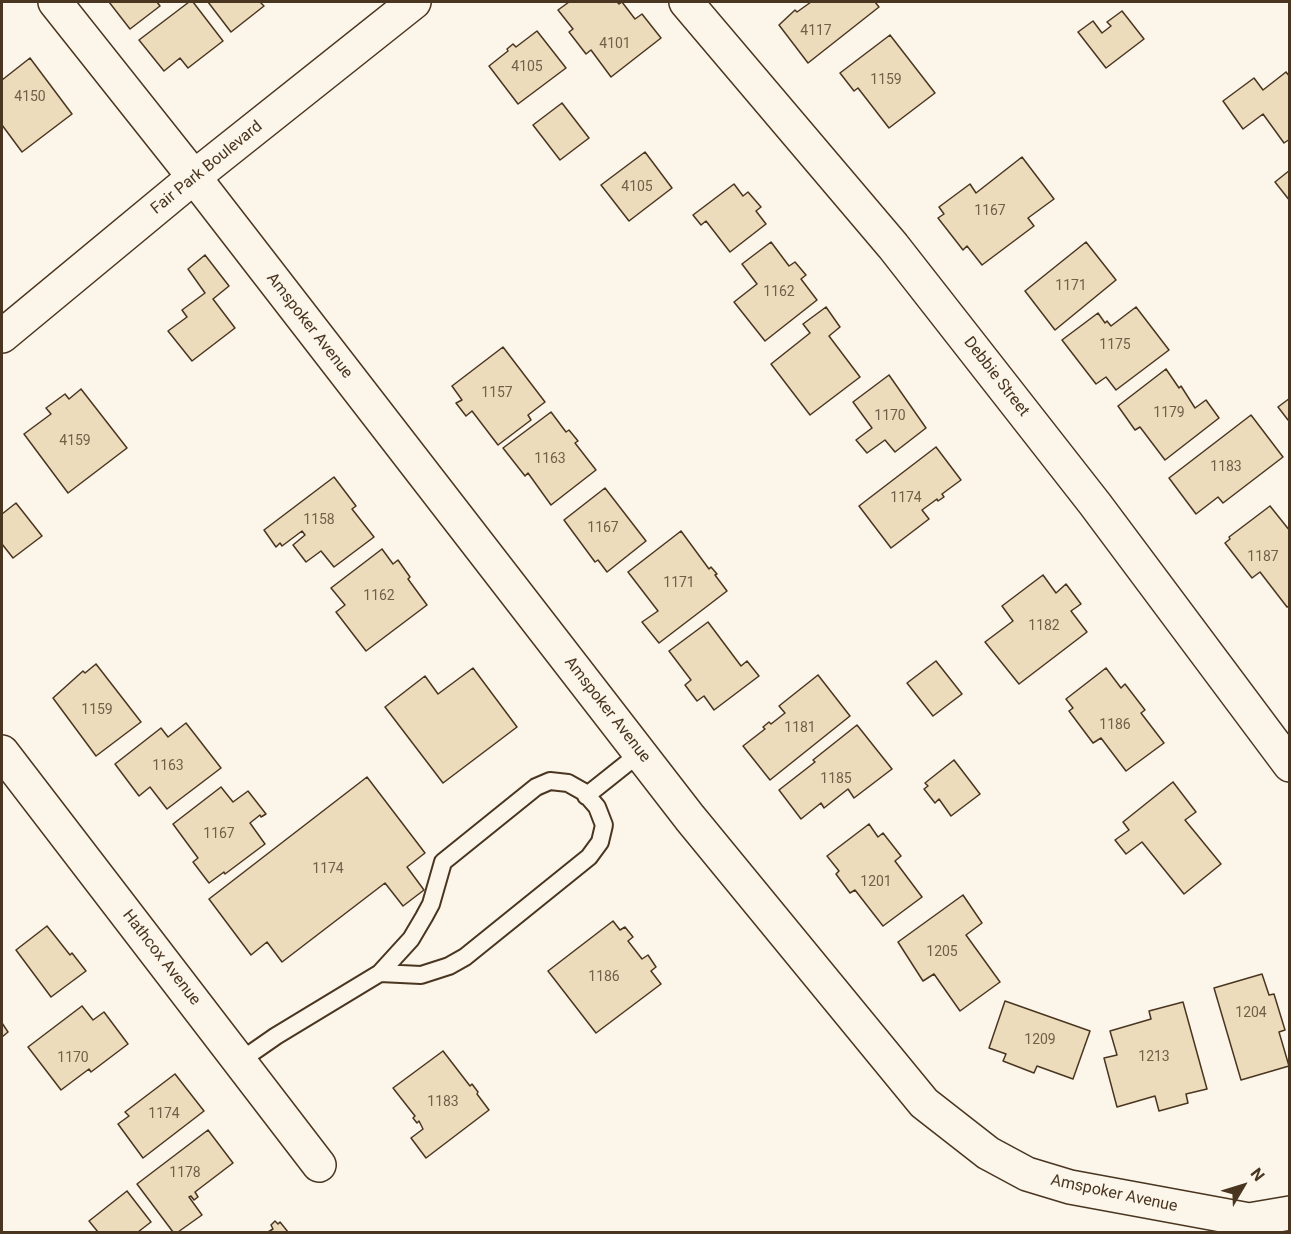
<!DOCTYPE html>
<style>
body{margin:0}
#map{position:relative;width:1291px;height:1234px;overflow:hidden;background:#fbf6e9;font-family:Roboto,sans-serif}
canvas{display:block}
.frame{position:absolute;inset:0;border:3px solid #4a3520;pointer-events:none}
.north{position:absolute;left:1213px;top:1156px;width:60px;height:60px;-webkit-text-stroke:4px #fbf6e9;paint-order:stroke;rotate:52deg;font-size:16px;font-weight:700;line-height:24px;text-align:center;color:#4a3520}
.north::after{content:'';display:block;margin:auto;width:21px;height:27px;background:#4a3520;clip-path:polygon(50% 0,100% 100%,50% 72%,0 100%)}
</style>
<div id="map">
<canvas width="1291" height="1234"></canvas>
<div class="frame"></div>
<div class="north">N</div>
</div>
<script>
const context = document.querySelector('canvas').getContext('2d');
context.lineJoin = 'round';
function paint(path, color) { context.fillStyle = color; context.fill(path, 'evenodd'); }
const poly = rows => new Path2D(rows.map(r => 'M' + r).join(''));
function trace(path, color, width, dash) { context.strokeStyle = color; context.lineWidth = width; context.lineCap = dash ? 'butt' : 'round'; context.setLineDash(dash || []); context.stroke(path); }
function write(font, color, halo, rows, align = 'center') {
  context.font = font + ' Roboto,sans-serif'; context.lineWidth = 4.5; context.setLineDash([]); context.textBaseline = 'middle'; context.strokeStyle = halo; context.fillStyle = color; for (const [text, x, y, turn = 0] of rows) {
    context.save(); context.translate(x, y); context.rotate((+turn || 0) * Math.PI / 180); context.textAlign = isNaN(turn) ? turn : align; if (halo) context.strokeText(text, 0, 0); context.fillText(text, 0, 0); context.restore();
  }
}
const building = poly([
 [109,2,157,2,160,6,130,29,109,2],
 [189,2,193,2,223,41,188,68,180,58,164,71,139,40,189,2],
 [208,2,260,2,264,6,231,32,208,2],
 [569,2,617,2,619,4,622,2,635,19,642,14,661,38,611,77,591,50,586,54,569,32,573,29,558,10,569,2],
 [811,2,875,2,879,7,808,63,779,25,795,10,797,12,811,2],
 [1122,11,1144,39,1106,68,1078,32,1093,21,1102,33,1111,26,1107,22,1122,11],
 [537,31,566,68,518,104,489,66,508,51,507,49,513,44,516,47,537,31],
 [890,35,935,93,889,128,858,88,854,91,840,73,890,35],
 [30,58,72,114,22,152,2,125,2,80,30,58],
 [1286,72,1290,77,1290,139,1284,143,1263,114,1243,129,1223,101,1254,78,1263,90,1286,72],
 [562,103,589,138,560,160,533,125,562,103],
 [645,152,672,188,629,221,601,185,645,152],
 [1022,157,1054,199,1028,218,1034,226,982,265,967,246,963,250,938,218,944,214,939,207,970,184,976,193,1022,157],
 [1290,170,1290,201,1275,182,1290,170],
 [734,184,743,196,748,192,761,207,756,211,766,224,730,252,706,221,701,225,693,215,734,184],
 [771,242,789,266,795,262,806,275,801,279,817,300,765,341,734,302,757,284,742,264,771,242],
 [1086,242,1116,280,1055,330,1025,291,1086,242],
 [205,255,229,286,213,299,235,328,192,361,168,331,187,317,182,310,205,293,188,269,205,255],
 [826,307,840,327,829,336,860,377,810,415,771,364,810,333,803,324,826,307],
 [1136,307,1169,350,1116,390,1106,377,1096,384,1062,340,1098,313,1105,323,1107,321,1111,326,1136,307],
 [503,347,545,402,528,415,531,420,498,445,472,411,466,416,456,403,462,400,452,386,503,347],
 [1166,369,1179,388,1181,386,1195,408,1206,400,1219,418,1165,460,1140,427,1135,430,1118,406,1166,369],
 [889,375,926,428,895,452,885,440,867,453,856,440,872,428,853,402,889,375],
 [81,389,127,448,68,493,24,434,51,414,46,408,65,394,69,399,81,389],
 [1290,398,1290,419,1288,420,1278,407,1290,398],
 [551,412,566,432,569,430,578,441,575,443,596,470,551,505,528,473,525,476,503,448,551,412],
 [1251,415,1283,457,1223,503,1218,497,1196,514,1169,478,1251,415],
 [936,447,961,480,942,494,944,497,938,501,937,499,922,510,929,519,891,548,859,506,936,447],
 [334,477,356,506,352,509,374,537,334,567,321,551,306,562,293,545,305,535,302,531,282,546,280,543,276,547,264,530,334,477],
 [605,488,646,541,607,572,598,560,595,562,564,520,605,488],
 [16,503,42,536,13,558,2,544,2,514,16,503],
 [1270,506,1290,531,1290,606,1287,607,1260,572,1252,578,1225,543,1230,539,1229,537,1270,506],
 [681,531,709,569,711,567,717,574,715,575,727,591,659,643,642,622,658,611,628,572,681,531],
 [382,549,393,564,398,560,410,577,408,579,427,605,366,651,336,612,345,605,331,588,382,549],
 [1043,575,1056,593,1066,584,1081,604,1071,611,1087,632,1019,684,985,642,1013,621,1002,606,1043,575],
 [708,622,741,666,747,661,759,676,714,710,704,696,697,701,685,685,691,680,669,651,708,622],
 [936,661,962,694,933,716,907,683,936,661],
 [96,664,141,722,96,756,53,698,83,671,85,673,96,664],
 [473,668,517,727,443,783,385,707,425,676,438,694,473,668],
 [1106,668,1121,688,1125,684,1145,710,1141,713,1164,743,1126,771,1101,738,1093,743,1069,711,1073,708,1066,699,1106,668],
 [818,675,850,716,770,780,743,746,765,729,763,727,769,722,771,724,785,713,779,706,818,675],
 [186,723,221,768,167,809,150,787,139,796,115,764,161,728,168,737,186,723],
 [857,725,892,769,854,798,848,789,824,808,821,803,801,819,779,790,815,762,813,760,857,725],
 [954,760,980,794,951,816,939,799,935,803,924,789,928,786,925,783,954,760],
 [367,777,425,853,407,867,424,890,403,906,385,883,282,962,267,942,251,955,209,899,367,777],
 [1173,782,1196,812,1185,820,1221,864,1184,894,1142,842,1126,854,1115,840,1129,830,1123,822,1173,782],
 [221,787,233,802,248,791,266,814,261,817,260,815,250,823,265,844,225,874,224,872,209,883,193,862,198,858,173,824,221,787],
 [869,824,878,837,883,833,901,856,895,861,922,897,883,926,855,890,850,893,836,874,839,871,827,856,869,824],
 [963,895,982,923,966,935,1000,982,960,1011,934,974,923,981,898,942,963,895],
 [613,921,620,930,625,927,633,937,628,941,642,959,648,955,656,967,651,971,661,984,596,1033,548,971,613,921],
 [47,926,70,955,72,953,86,971,51,997,16,950,47,926],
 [1262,974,1269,995,1274,994,1285,1030,1279,1032,1289,1066,1241,1080,1214,988,1262,974],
 [1005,1001,1090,1031,1073,1079,1037,1066,1034,1073,1003,1061,1006,1054,989,1048,1005,1001],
 [1183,1002,1207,1089,1186,1094,1188,1103,1159,1111,1155,1096,1117,1107,1104,1058,1117,1055,1110,1031,1151,1019,1149,1011,1183,1002],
 [82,1006,93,1020,104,1012,128,1044,91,1072,89,1069,61,1090,28,1047,82,1006],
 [2,1023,8,1032,2,1037,2,1023],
 [443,1051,470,1086,472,1084,478,1092,477,1094,489,1110,426,1158,411,1138,423,1129,419,1121,417,1123,413,1118,415,1116,393,1088,443,1051],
 [175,1074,204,1111,143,1158,118,1124,129,1116,125,1112,175,1074],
 [208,1130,233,1163,195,1192,198,1197,194,1200,191,1196,189,1197,202,1215,178,1232,173,1232,137,1184,208,1130],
 [127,1191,151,1222,138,1232,98,1232,89,1221,127,1191],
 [275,1221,278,1224,280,1222,288,1232,268,1232,273,1229,271,1225,275,1221]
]);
const service = poly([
 [586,796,640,753],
 [240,1061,276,1036,380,973,411,939,424,917,431,904,443,862,536,787,550,781,568,783,584,792,597,807,604,825,600,842,589,857,465,957,449,966,421,975,380,973]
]);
const minor = poly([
 [55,2,194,177,690,818,924,1103,988,1153,1027,1174,1070,1187,1249,1220,1290,1213],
 [686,2,893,246,1095,504,1290,765],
 [2,336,194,177,414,2],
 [2,752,319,1165]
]);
const numberNames = [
 ["4117",816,31],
 ["4101",615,44],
 ["4105",527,67],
 ["1159",886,80],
 ["4150",30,97],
 ["4105",637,187],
 ["1167",990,211],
 ["1171",1071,286],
 ["1162",779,292],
 ["1175",1115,345],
 ["1157",497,393],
 ["1179",1169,413],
 ["1170",890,416],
 ["4159",75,441],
 ["1163",550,459],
 ["1183",1226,467],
 ["1174",906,498],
 ["1158",319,520],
 ["1167",603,528],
 ["1187",1263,557],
 ["1171",679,583],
 ["1162",379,596],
 ["1182",1044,626],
 ["1159",97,710],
 ["1186",1115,725],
 ["1181",800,728],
 ["1163",168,766],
 ["1185",836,779],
 ["1167",219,834],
 ["1174",328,869],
 ["1201",876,882],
 ["1205",942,952],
 ["1186",604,977],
 ["1204",1251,1013],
 ["1209",1040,1040],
 ["1213",1154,1057],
 ["1170",73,1058],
 ["1183",443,1102],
 ["1174",164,1114],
 ["1178",185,1173]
];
const streetNames = [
 ["Fair Park Boulevard",207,168,-39],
 ["Amspoker Avenue",309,326,52],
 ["Debbie Street",996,377,52],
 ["Amspoker Avenue",607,710,52],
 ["Hathcox Avenue",161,958,52],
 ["Amspoker Avenue",1114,1194,12]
];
paint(building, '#ecdcbc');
trace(building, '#4a3520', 1.5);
trace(service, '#4a3520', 20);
trace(minor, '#4a3520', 36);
trace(service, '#fbf6e9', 16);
trace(minor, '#fbf6e9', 33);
write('14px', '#725f47', null, numberNames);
write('16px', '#4a3520', '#fbf6e9', streetNames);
</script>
